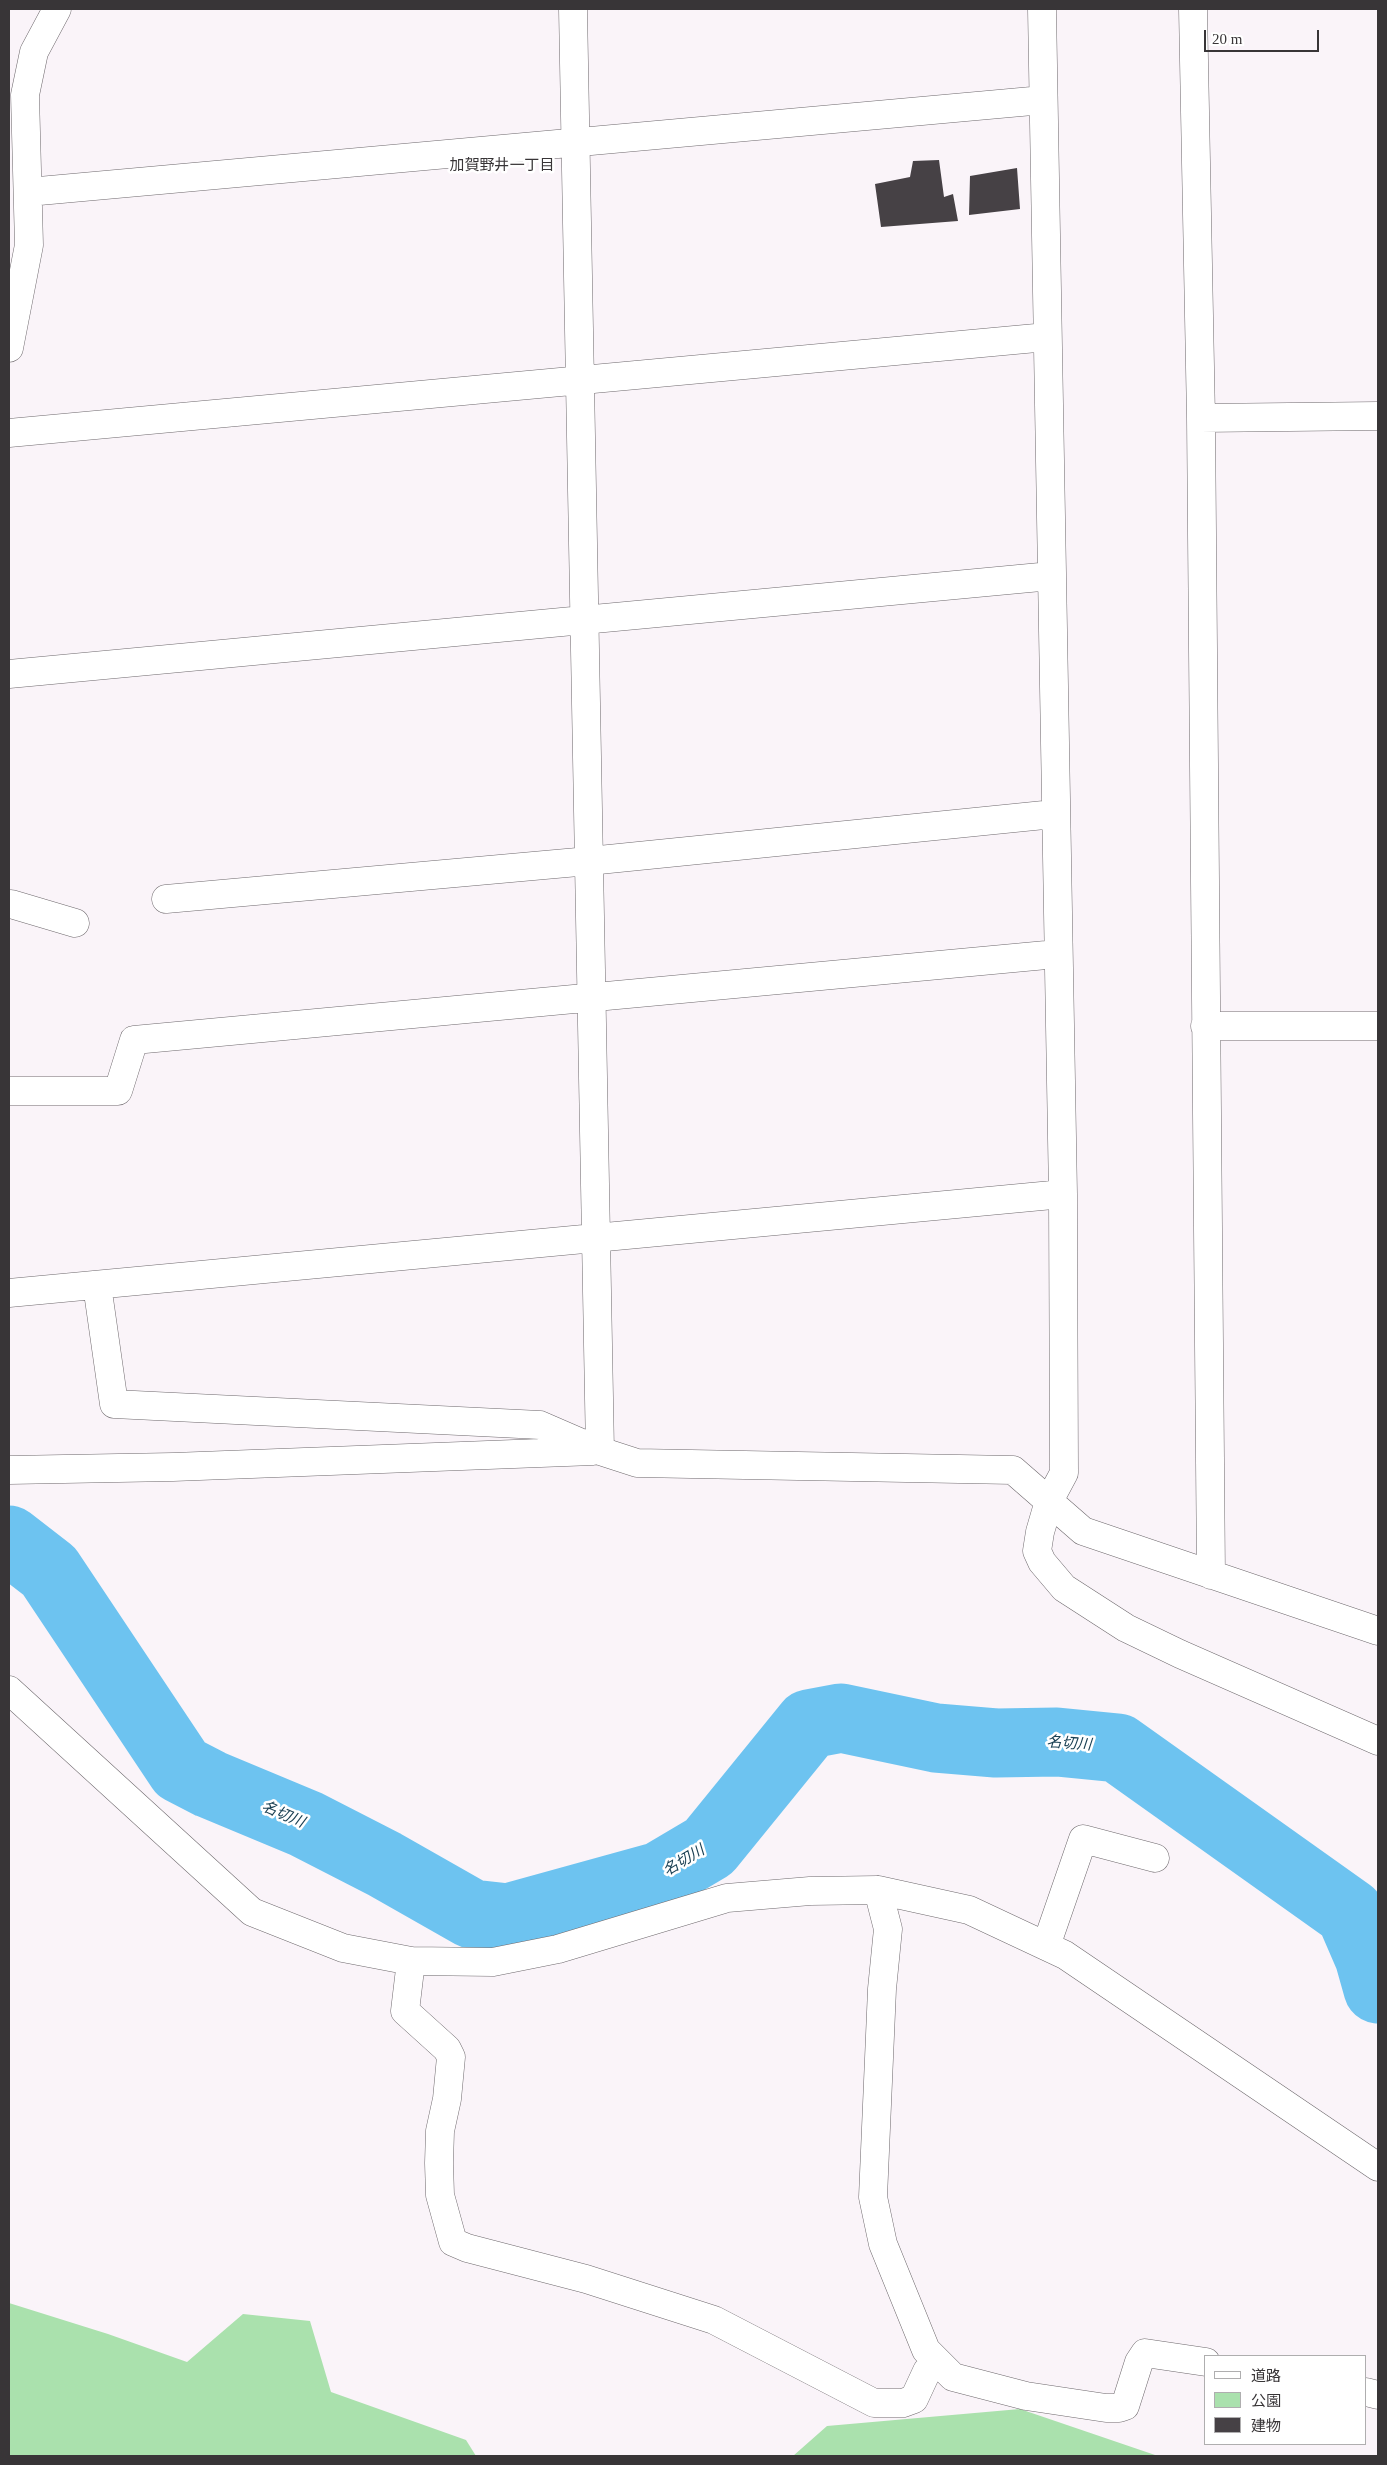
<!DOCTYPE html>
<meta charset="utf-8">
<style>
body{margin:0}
#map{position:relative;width:1387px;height:2465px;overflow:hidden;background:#faf4f9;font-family:"Times New Roman","Noto Sans JP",serif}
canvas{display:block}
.frame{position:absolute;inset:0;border:10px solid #383537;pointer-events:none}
.legend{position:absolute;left:1204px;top:2355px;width:162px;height:90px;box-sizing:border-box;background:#fff;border:1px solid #afaeaf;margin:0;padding:6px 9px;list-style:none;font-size:15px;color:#383537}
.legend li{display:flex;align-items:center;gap:10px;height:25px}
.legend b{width:25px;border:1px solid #afaeaf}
.scale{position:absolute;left:1204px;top:30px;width:115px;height:22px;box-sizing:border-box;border:2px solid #383537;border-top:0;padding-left:6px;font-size:15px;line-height:18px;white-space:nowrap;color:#383537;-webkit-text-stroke:4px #fff;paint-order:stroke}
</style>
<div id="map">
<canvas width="1387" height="2465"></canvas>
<div class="frame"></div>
<ul class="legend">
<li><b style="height:6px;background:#fff"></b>道路</li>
<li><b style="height:14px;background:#aae1ad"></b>公園</li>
<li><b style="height:14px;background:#464145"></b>建物</li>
</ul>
<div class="scale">20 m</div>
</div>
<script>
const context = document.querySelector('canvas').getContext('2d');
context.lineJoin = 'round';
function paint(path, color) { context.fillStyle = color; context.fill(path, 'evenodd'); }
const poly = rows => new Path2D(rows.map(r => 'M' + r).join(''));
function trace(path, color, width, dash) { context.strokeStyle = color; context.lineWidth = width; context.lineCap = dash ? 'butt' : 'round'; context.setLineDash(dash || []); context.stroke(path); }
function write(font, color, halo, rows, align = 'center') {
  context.font = font + ' "Times New Roman","Noto Sans JP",serif'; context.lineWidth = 5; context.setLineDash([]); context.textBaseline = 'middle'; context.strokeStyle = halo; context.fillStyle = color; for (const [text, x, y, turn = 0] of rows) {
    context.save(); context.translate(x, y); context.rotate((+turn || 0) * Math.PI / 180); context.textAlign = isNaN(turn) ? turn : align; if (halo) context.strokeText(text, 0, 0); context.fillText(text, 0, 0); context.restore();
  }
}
const green = poly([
 [9,2303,108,2334,187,2362,243,2314,310,2321,331,2392,466,2440,476,2456,9,2456],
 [1020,2409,1158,2456,793,2456,827,2426]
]);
const river = poly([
 [9,1540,49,1571,181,1769,210,1784,306,1824,384,1864,472,1914,508,1918,660,1876,709,1847,809,1724,841,1718,936,1738,996,1743,1057,1742,1118,1748,1350,1913,1369,1957,1378,1989]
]);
const building = poly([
 [939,160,944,197,953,194,958,221,881,227,875,184,910,177,913,161],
 [1017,168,1020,209,969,215,970,176]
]);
const minor = poly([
 [573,9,600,1451],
 [1042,9,1063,1194,1064,1473,1049,1501,1040,1532,1037,1551,1042,1562,1064,1588,1126,1628,1180,1654,1378,1741],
 [1193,9,1201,418,1211,1575],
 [28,192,1043,100],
 [9,348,29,245,25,95,34,52,57,9],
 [1201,418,1378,416],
 [9,433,1047,337],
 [9,674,1051,576],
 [166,899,589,861,1054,814],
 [11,904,75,923],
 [1205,1026,1378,1026],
 [9,1091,118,1091,134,1040,1057,954],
 [97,1285,114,1404,540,1425,600,1451,637,1463,1013,1470,1083,1531,1378,1631],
 [9,1293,1063,1194],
 [9,1470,173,1467,593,1451],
 [9,1690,252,1912,343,1948,411,1961,493,1962,558,1949,727,1898,810,1891,878,1890,969,1910,1065,1955,1378,2167],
 [878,1890,888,1929,882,1989,873,2197,883,2244,926,2350,953,2377,1026,2396,1106,2408,1119,2408,1125,2406,1139,2362,1145,2353,1206,2362],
 [1046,1946,1083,1839,1155,1858],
 [411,1961,405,2011,447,2049,451,2057,447,2099,440,2131,439,2163,440,2195,453,2242,467,2248,586,2279,714,2320,874,2403,903,2403,914,2399,927,2371,937,2361],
 [1366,2392,1378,2395]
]);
const neighbourhoodNames = [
 ["加賀野井一丁目",502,166]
];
const waterNames = [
 ["名切川",1069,1744,4],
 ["名切川",283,1815,23],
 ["名切川",684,1861,-31]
];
paint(green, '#aae1ad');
trace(river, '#6dc3f0', 69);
paint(building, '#464145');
trace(minor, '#6e696d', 29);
trace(minor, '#fff', 28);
write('15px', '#383537', '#fff', neighbourhoodNames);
write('italic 15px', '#1b4154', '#fff', waterNames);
</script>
